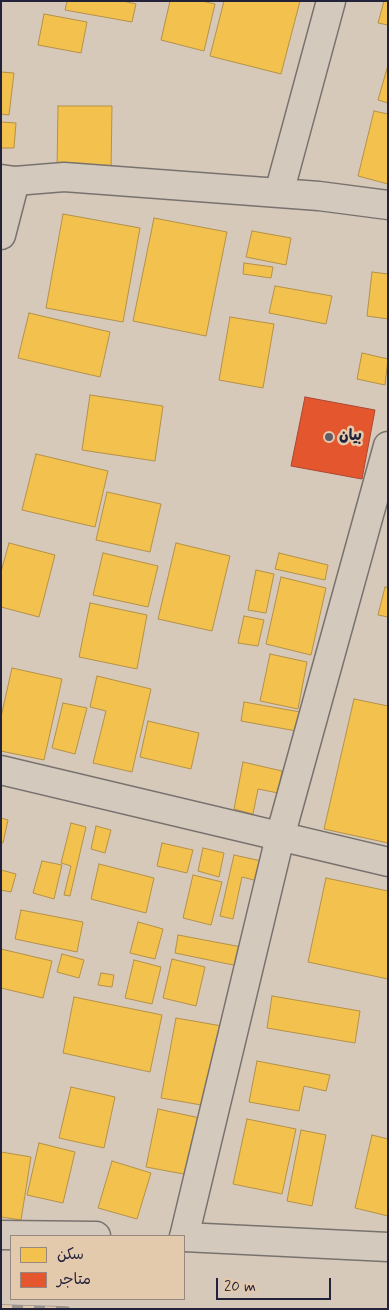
<!DOCTYPE html>
<meta charset="utf-8">
<style>
body{margin:0}
#map{position:relative;width:389px;height:1310px;overflow:hidden;background:#d7c9b9;font-family:Mynerve,"Playpen Sans Arabic",sans-serif}
canvas{display:block}
.frame{position:absolute;inset:0;border:2px solid #22223b;pointer-events:none}
.legend{position:absolute;left:10px;top:1235px;width:175px;height:65px;box-sizing:border-box;background:#e4caac;border:1px solid #96877f;margin:0;padding:6px 9px;list-style:none;font-size:15px;color:#22223b}
.legend li{display:flex;align-items:center;gap:10px;height:25px}
.legend b{width:25px;border:1px solid #96877f}
.scale{position:absolute;left:216px;top:1278px;width:115px;height:22px;box-sizing:border-box;border:2px solid #22223b;border-top:0;padding-left:6px;font-size:15px;line-height:18px;white-space:nowrap;color:#22223b;-webkit-text-stroke:4px #e4caac;paint-order:stroke}
</style>
<div id="map">
<canvas width="389" height="1310"></canvas>
<div class="frame"></div>
<ul class="legend">
<li><b style="height:14px;background:#f2c14e"></b>سكن</li>
<li><b style="height:14px;background:#e4572e"></b>متاجر</li>
</ul>
<div class="scale">20 m</div>
</div>
<script>
const context = document.querySelector('canvas').getContext('2d');
context.lineJoin = 'round';
function paint(path, color) { context.fillStyle = color; context.fill(path, 'evenodd'); }
const poly = rows => new Path2D(rows.map(r => 'M' + r).join(''));
function trace(path, color, width, dash) { context.strokeStyle = color; context.lineWidth = width; context.lineCap = dash ? 'butt' : 'round'; context.setLineDash(dash || []); context.stroke(path); }
function write(font, color, halo, rows, align = 'center') {
  context.font = font + ' Mynerve,"Playpen Sans Arabic",sans-serif'; context.lineWidth = 5; context.setLineDash([]); context.textBaseline = 'middle'; context.strokeStyle = halo; context.fillStyle = color; for (const [text, x, y, turn = 0] of rows) {
    context.save(); context.translate(x, y); context.rotate((+turn || 0) * Math.PI / 180); context.textAlign = isNaN(turn) ? turn : align; if (halo) context.strokeText(text, 0, 0); context.fillText(text, 0, 0); context.restore();
  }
}
const homes = poly([
 [67,1,123,1,136,4,132,22,65,10,67,1],
 [170,1,202,1,215,4,204,51,161,40,170,1],
 [224,1,300,1,281,74,210,56,224,1],
 [384,1,388,1,388,25,378,23,384,1],
 [44,14,87,22,81,53,38,45,44,14],
 [388,65,388,103,378,100,388,65],
 [1,72,14,73,9,115,1,114,1,72],
 [58,106,112,106,111,172,57,171,58,106],
 [374,111,388,114,388,184,358,176,374,111],
 [1,122,16,123,14,148,1,148,1,122],
 [63,214,140,228,123,322,46,308,63,214],
 [154,218,227,232,206,336,133,321,154,218],
 [252,231,291,238,286,265,246,257,252,231],
 [244,263,273,267,271,278,243,274,244,263],
 [372,272,388,274,388,319,367,316,372,272],
 [275,286,332,296,326,324,269,313,275,286],
 [29,313,110,332,100,377,18,358,29,313],
 [230,317,274,324,263,388,219,380,230,317],
 [362,353,388,359,385,385,357,379,362,353],
 [90,395,163,406,155,461,82,450,90,395],
 [36,454,108,471,95,527,22,510,36,454],
 [107,492,161,504,150,552,96,540,107,492],
 [9,543,55,555,39,617,1,607,1,572,9,543],
 [176,543,230,556,212,631,158,619,176,543],
 [103,553,158,566,148,607,93,595,103,553],
 [279,553,328,565,325,580,275,569,279,553],
 [256,570,274,574,266,613,248,610,256,570],
 [281,577,326,588,311,655,266,644,281,577],
 [385,587,388,588,388,617,378,615,385,587],
 [90,603,147,615,137,669,79,657,90,603],
 [244,616,264,620,258,646,238,643,244,616],
 [270,654,307,662,298,709,260,701,270,654],
 [12,668,62,679,44,760,1,751,1,717,12,668],
 [97,676,151,689,132,772,93,763,106,711,90,707,97,676],
 [354,699,388,706,388,843,324,829,354,699],
 [244,702,306,713,302,732,241,721,244,702],
 [63,703,87,708,75,754,52,748,63,703],
 [148,721,199,733,191,769,140,757,148,721],
 [243,762,282,771,278,793,258,789,253,814,234,809,243,762],
 [1,818,8,820,3,843,1,842,1,818],
 [71,823,86,827,70,896,64,895,71,866,61,863,71,823],
 [96,826,111,830,105,853,91,849,96,826],
 [162,843,193,850,187,873,157,866,162,843],
 [203,848,224,853,219,877,198,871,203,848],
 [234,855,266,862,262,882,242,877,233,919,220,916,234,855],
 [42,861,62,865,54,899,33,893,42,861],
 [99,864,154,878,146,913,91,899,99,864],
 [1,870,16,874,11,892,1,890,1,870],
 [193,875,222,882,211,925,183,918,193,875],
 [326,878,388,891,388,979,308,962,326,878],
 [21,910,83,922,77,952,15,939,21,910],
 [138,922,163,929,155,959,130,953,138,922],
 [178,935,247,948,243,967,175,953,178,935],
 [1,949,52,961,43,998,1,988,1,949],
 [62,954,84,960,79,978,57,972,62,954],
 [172,959,205,967,196,1006,163,998,172,959],
 [134,960,161,967,152,1004,125,998,134,960],
 [101,973,114,975,112,987,98,985,101,973],
 [272,996,360,1011,355,1043,267,1028,272,996],
 [74,997,162,1015,150,1072,63,1053,74,997],
 [176,1018,222,1026,207,1106,161,1098,176,1018],
 [257,1061,330,1075,326,1091,304,1086,299,1111,249,1102,257,1061],
 [71,1087,115,1097,104,1148,59,1138,71,1087],
 [158,1109,200,1118,189,1175,146,1167,158,1109],
 [247,1119,296,1129,282,1194,233,1184,247,1119],
 [301,1130,326,1135,312,1206,287,1201,301,1130],
 [372,1135,388,1139,388,1216,355,1208,372,1135],
 [39,1143,75,1152,63,1203,27,1195,39,1143],
 [1,1152,31,1157,21,1220,1,1217,1,1152],
 [112,1161,151,1173,137,1219,98,1208,112,1161]
]);
const shops = poly([
 [305,397,375,410,362,479,291,466,305,397]
]);
const minor = poly([
 [1,235,15,181],
 [1,770,388,862],
 [184,1237,280,837,388,446]
]);
const tertiary = poly([
 [1,179,15,181,64,177,319,196,388,205],
 [279,193,331,1],
 [1,1235,96,1236],
 [184,1237,388,1247]
]);
const rail = poly([
 [1,1307,67,1309]
]);
const markers = [
 [329,437,5,"#615c67"]
];
const poiNames = [
 ["بيان",339,437]
];
paint(homes, '#f2c14e');
trace(homes, '#b49148', 1);
paint(shops, '#e4572e');
trace(shops, '#aa4732', 1);
trace(minor, '#78726f', 31);
trace(tertiary, '#78726f', 31);
trace(minor, '#d3c9bd', 28);
trace(tertiary, '#d3c9bd', 28);
trace(rail, '#9a938e', 5.5);
trace(rail, '#e4caac', 4, [11]);
for (const [x, y, r, color] of markers) { const dot = new Path2D(); dot.arc(x, y, r, 0, 2 * Math.PI); context.fillStyle = color; context.fill(dot); trace(dot, '#e4caac', 2); }
write('bold 15px', '#22223b', '#e4caac', poiNames, 'left');
</script>
